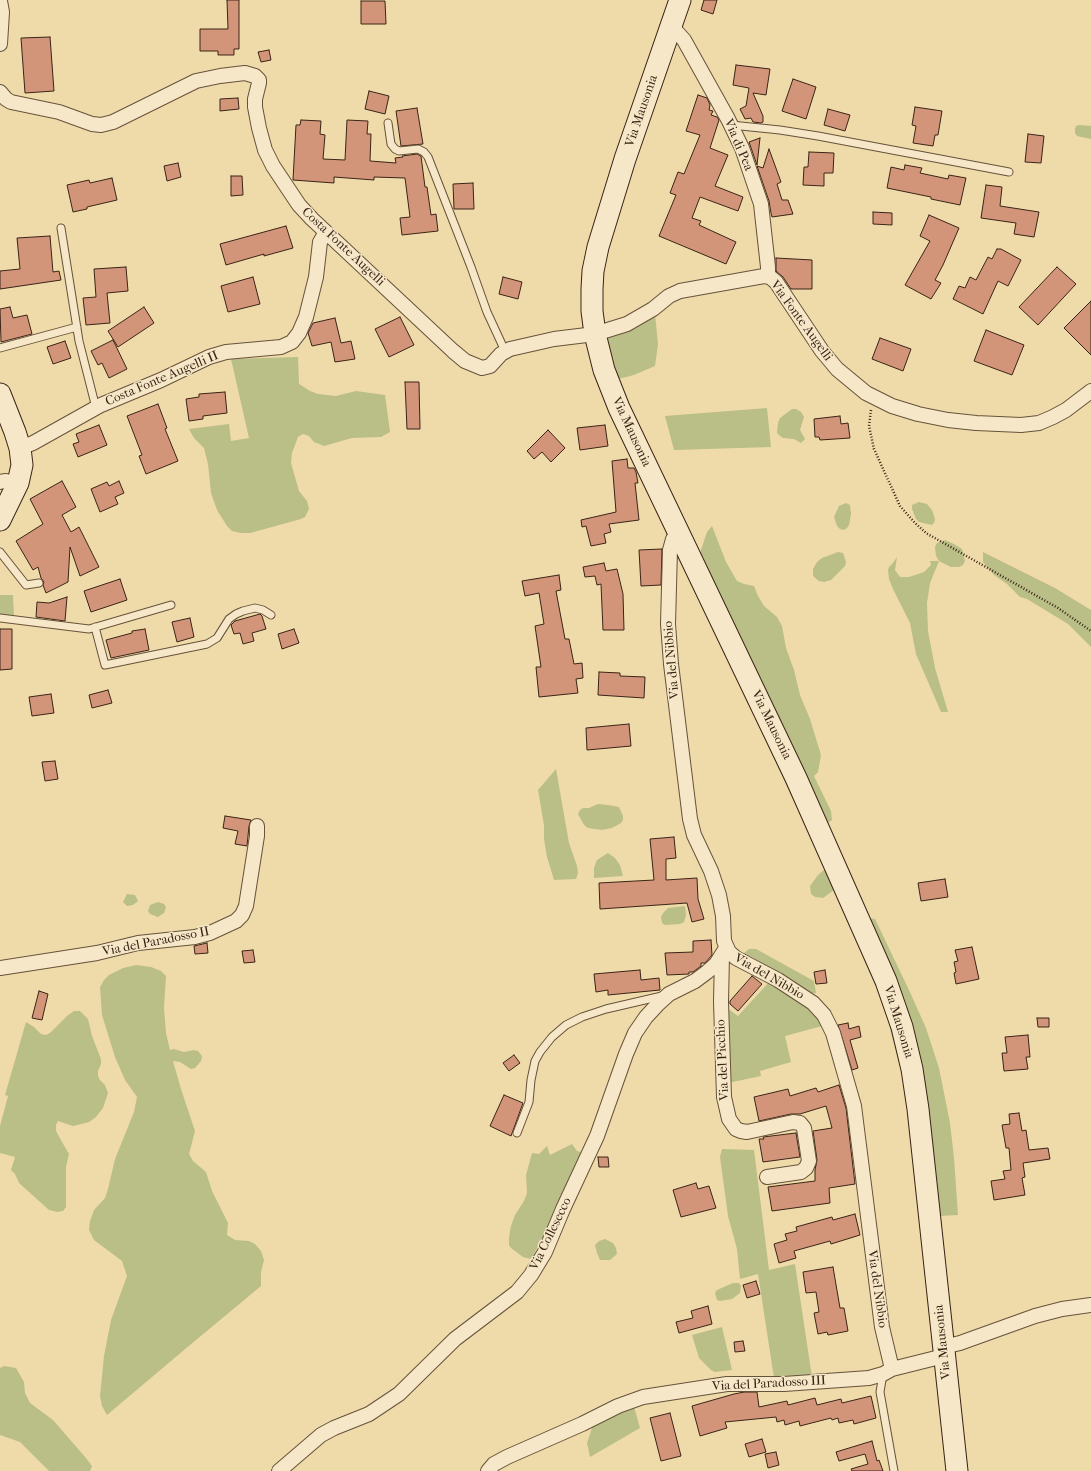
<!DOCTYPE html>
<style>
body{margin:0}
canvas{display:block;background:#efdaa9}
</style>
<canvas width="1091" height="1471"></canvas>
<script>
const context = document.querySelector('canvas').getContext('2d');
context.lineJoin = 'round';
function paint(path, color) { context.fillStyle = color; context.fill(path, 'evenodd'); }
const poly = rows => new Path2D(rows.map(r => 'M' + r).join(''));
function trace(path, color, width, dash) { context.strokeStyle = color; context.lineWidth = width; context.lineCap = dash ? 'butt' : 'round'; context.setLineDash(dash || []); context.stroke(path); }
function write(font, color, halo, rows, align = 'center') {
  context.font = font + ' "IM FELL French Canon",serif'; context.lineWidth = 3; context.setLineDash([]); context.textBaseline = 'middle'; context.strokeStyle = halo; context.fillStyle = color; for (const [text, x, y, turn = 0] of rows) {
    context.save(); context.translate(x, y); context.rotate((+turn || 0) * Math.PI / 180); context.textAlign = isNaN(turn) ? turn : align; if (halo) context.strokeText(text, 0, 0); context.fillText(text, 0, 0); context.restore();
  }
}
const green = poly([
 [1079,125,1091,126,1091,139,1077,136,1075,133,1075,129,1076,126],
 [655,314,658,344,655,366,634,375,618,379,608,351,607,335],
 [298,357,299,384,310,391,318,394,336,396,356,391,385,395,390,432,381,437,352,438,324,446,314,442,309,436,303,434,298,437,292,453,291,463,299,491,307,501,309,509,305,517,301,519,250,533,241,533,232,531,227,526,217,510,211,493,208,464,204,448,194,438,189,429,229,424,231,441,249,438,231,359],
 [767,408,771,447,674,450,665,416],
 [792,409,796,409,801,412,804,417,800,430,805,439,801,443,794,439,783,438,780,436,777,433,778,423,780,418],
 [919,502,927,504,932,510,935,519,934,523,932,525,919,522,916,519,912,509,912,505],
 [846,503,850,505,851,514,849,525,847,528,844,530,840,529,837,526,834,517,839,506],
 [712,526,726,562,737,581,744,584,754,586,758,596,764,606,777,617,782,626,786,648,794,670,800,695,810,719,821,755,818,772,814,776,831,811,832,820,825,825,699,556,707,532],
 [945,540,954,544,962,549,965,561,963,565,959,567,951,567,939,561,930,583,927,603,928,631,935,668,948,712,941,712,916,654,910,623,893,589,889,579,888,570,889,567,893,563,897,557,895,570,900,577,909,577,924,572,931,565,930,561,939,561,936,556,935,547,937,543],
 [838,552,843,553,846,562,845,566,831,580,824,582,819,581,813,576,813,569,817,562,822,558],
 [983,552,1055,588,1091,610,1091,647,1068,624,1027,599,1020,597,1007,584,994,575,983,562],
 [0,595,13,595,14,617,0,616],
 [746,698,820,849,888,1013,905,1074,902,1075,888,1021,875,985,834,890,823,898,815,897,811,894,810,886,818,875,825,869],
 [556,769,569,843,577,866,578,873,576,879,554,880,547,857,544,839,544,825,538,790],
 [598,804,608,805,619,807,623,816,623,820,621,823,612,828,602,830,588,828,584,825,578,814,580,810,583,808,589,808],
 [608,853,615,858,620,865,623,876,594,878,594,868,597,860],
 [127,894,135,895,138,901,133,905,127,906,123,902],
 [158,902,164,904,166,907,164,913,158,917,150,914,148,911,150,905],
 [685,906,686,915,684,922,680,924,665,925,662,923,661,917,663,913,668,908],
 [868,918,875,919,909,990,926,1028,939,1068,950,1123,954,1158,958,1215,940,1216,923,1067,917,1044,903,999],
 [749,949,756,949,814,981,816,993,810,994,752,957,743,954],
 [136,965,151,967,161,971,166,976,164,1008,166,1033,170,1050,174,1049,184,1052,194,1050,198,1051,202,1056,201,1061,195,1068,191,1069,180,1062,173,1061,181,1089,195,1131,189,1154,193,1161,206,1172,212,1191,228,1223,227,1235,235,1240,249,1241,255,1244,261,1251,264,1260,261,1272,261,1286,184,1350,107,1415,102,1406,100,1396,104,1356,111,1320,127,1276,122,1261,94,1240,89,1230,90,1221,94,1210,105,1198,108,1189,115,1159,134,1112,137,1097,125,1080,115,1057,102,1015,100,987,104,980,109,975,123,968],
 [771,980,796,995,826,1025,785,1036,791,1062,760,1071,761,1076,728,1083,726,1007,738,1016],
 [74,1011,80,1011,88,1019,92,1036,101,1059,101,1064,98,1071,98,1076,100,1080,105,1085,108,1093,103,1108,96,1117,89,1122,73,1126,58,1121,56,1125,56,1131,62,1142,69,1154,66,1167,66,1207,63,1211,57,1212,49,1210,19,1183,15,1174,11,1170,15,1157,0,1153,0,1126,8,1096,5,1095,26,1022,34,1027,41,1034,46,1035,50,1033,67,1016],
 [572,1144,577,1151,582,1152,549,1226,531,1259,523,1257,511,1248,509,1245,509,1237,511,1226,515,1215,524,1201,527,1193,526,1175,532,1153,539,1154,547,1146,550,1155],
 [722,1149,754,1150,769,1270,795,1264,812,1377,774,1378,758,1274,740,1279,737,1249,728,1216,720,1157],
 [605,1239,613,1243,616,1248,617,1254,610,1260,600,1260,597,1253,595,1245,599,1241],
 [733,1283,739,1283,741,1286,740,1293,732,1299,720,1301,717,1300,715,1293,717,1290],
 [722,1327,732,1370,715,1372,711,1370,699,1358,692,1335],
 [4,1366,16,1368,24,1382,25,1393,30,1403,53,1420,86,1458,92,1466,90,1471,49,1471,20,1442,0,1435,0,1368],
 [631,1396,640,1428,590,1457,587,1443,593,1425]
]);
const building = poly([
 [227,0,239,0,239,49,234,49,234,55,218,55,218,51,200,51,200,29,228,29,227,0],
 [704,0,717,0,713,14,701,10,704,0],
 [361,1,385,1,386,24,361,24,361,1],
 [50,37,54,91,25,93,21,38,50,37],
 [269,50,271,60,261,62,258,52,269,50],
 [736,65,770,69,766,95,753,93,763,116,763,122,761,123,753,122,751,118,745,119,740,109,746,106,749,88,733,85,736,65],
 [793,79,816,87,806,119,782,111,793,79],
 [369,91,389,96,385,114,365,109,369,91],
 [698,95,707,98,710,105,709,110,713,111,711,115,717,117,719,120,710,148,728,155,715,186,743,197,738,211,700,197,692,218,701,221,699,225,736,242,726,264,659,236,676,195,670,193,678,172,684,174,700,135,686,131,698,95],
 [238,98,239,109,220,111,220,99,238,98],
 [915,107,942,111,938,135,935,135,933,146,913,143,916,126,912,125,915,107],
 [417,108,423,144,401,146,396,111,417,108],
 [828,109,850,115,845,131,824,125,828,109],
 [301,120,321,121,320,134,325,135,323,159,345,160,347,120,368,121,367,134,371,134,370,161,396,163,395,158,403,157,402,156,417,154,421,156,425,187,427,187,431,215,436,214,438,231,402,235,400,218,410,217,405,178,374,177,374,180,334,177,334,183,293,180,296,125,300,125,301,120],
 [1028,134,1044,136,1041,163,1025,162,1028,134],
 [760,138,757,165,749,142,760,138],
 [769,149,781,182,777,184,782,200,788,200,793,214,772,217,771,213,769,201,757,166,763,168,769,149],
 [809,152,834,153,833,173,824,173,824,186,803,185,804,167,808,167,809,152],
 [178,163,181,177,167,181,164,166,178,163],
 [905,165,922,168,920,173,948,179,949,175,966,178,960,205,931,199,931,197,887,188,891,167,904,170,905,165],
 [231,176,242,176,243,195,231,196,231,176],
 [112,178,117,200,87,207,87,209,73,212,67,185,89,180,90,183,112,178],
 [473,183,474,209,454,209,453,184,473,183],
 [986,185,1002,187,1000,206,1039,212,1034,237,1014,234,1016,223,981,218,986,185],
 [873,212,892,213,892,225,873,224,873,212],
 [929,215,959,228,943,265,935,280,941,283,931,299,905,285,930,241,920,236,929,215],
 [286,226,293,248,264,256,264,254,226,265,220,244,286,226],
 [50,236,53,272,59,271,61,280,0,289,0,271,20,269,17,238,50,236],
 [997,249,1001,249,1021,260,1008,286,998,281,983,314,953,299,959,286,965,288,970,277,976,280,988,257,992,259,997,249],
 [776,258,812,260,812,289,791,289,783,277,776,271,776,258],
 [126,267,128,291,107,293,110,323,86,325,83,298,96,297,94,269,126,267],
 [1057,267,1076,284,1038,325,1019,307,1057,267],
 [253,277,260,304,228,312,221,286,253,277],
 [503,277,522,282,518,299,499,294,503,277],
 [1091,301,1091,355,1064,328,1091,301],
 [10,307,13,318,27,315,32,334,1,342,0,309,10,307],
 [144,307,154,323,118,347,108,331,144,307],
 [400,317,414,345,389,357,375,329,400,317],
 [335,318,341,343,351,341,355,359,335,362,331,342,312,346,308,333,313,323,335,318],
 [986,330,1024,345,1012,375,974,361,986,330],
 [880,338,911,349,903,371,872,359,880,338],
 [113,340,127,369,109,378,102,363,98,365,91,351,113,340],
 [65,341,71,358,53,364,47,347,65,341],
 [405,382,419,382,420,429,407,429,405,382],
 [225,392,227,413,203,416,203,419,189,421,186,399,199,397,199,394,225,392],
 [158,404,167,428,165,429,178,461,146,474,139,456,142,455,127,416,158,404],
 [840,416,841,424,848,423,850,438,820,440,819,437,815,437,814,419,840,416],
 [99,425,107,445,78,457,73,444,79,442,76,434,99,425],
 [605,425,608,446,580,450,577,428,605,425],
 [548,430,565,448,551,462,542,452,534,459,527,451,548,430],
 [627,459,628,468,634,468,636,472,638,483,635,483,639,520,609,524,611,532,604,534,606,543,591,546,586,526,582,527,581,520,616,512,612,461,627,459],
 [62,481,76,507,62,515,71,532,79,527,99,567,80,576,70,547,68,582,46,593,43,585,44,582,41,578,38,567,33,570,16,541,43,524,30,499,62,481],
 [119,481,124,493,115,497,118,504,100,512,91,489,107,482,109,486,119,481],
 [662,549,661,585,641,586,639,550,662,549],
 [604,563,606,571,617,569,623,594,624,630,603,630,601,584,597,585,595,576,585,577,583,567,604,563],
 [559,575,561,590,556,591,565,639,569,639,574,664,582,663,583,678,576,679,578,693,539,697,536,667,541,667,535,626,544,624,539,593,525,596,522,581,559,575],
 [120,579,127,600,91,612,84,591,120,579],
 [67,597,65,621,36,617,37,602,49,603,67,597],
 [260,614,262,616,266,629,252,633,254,641,243,644,240,633,234,634,231,625,235,621,260,614],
 [190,618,194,637,177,642,172,622,190,618],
 [0,629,12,629,12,669,0,670,0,629],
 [145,629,149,650,111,658,106,640,132,633,132,631,145,629],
 [294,629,299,643,282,649,278,634,294,629],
 [599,672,620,673,620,676,645,677,644,698,598,695,599,672],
 [108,690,112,703,92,708,89,695,108,690],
 [51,694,54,713,32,716,29,697,51,694],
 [629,724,631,746,587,750,586,728,629,724],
 [55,761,58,779,45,781,42,762,55,761],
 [225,816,251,820,249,826,247,846,235,844,238,831,223,828,225,816],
 [674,837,676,858,666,859,666,880,697,878,698,899,704,919,692,922,687,903,600,909,599,883,654,880,650,839,674,837],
 [945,879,948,897,921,901,918,883,945,879],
 [711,940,712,955,705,963,701,963,701,966,693,972,689,972,689,974,667,975,665,953,693,952,693,941,711,940],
 [207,943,208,953,195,954,194,946,207,943],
 [972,947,979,979,956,984,954,973,956,972,954,962,958,961,955,950,972,947],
 [253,950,255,962,244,963,242,951,253,950],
 [640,970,641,980,659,978,660,990,608,995,608,990,596,992,594,974,640,970],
 [825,970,827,983,816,984,814,972,825,970],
 [752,976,762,984,738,1011,730,1004,730,1001,752,976],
 [39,991,48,994,42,1020,32,1018,39,991],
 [1037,1018,1049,1018,1049,1027,1038,1027,1037,1018],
 [848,1023,849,1029,859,1026,861,1037,850,1040,858,1068,852,1070,838,1025,848,1023],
 [1028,1035,1030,1057,1026,1057,1028,1069,1004,1071,1002,1053,1007,1053,1005,1037,1028,1035],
 [514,1055,520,1063,509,1071,503,1063,514,1055],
 [839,1085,846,1108,855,1184,829,1188,830,1203,772,1211,768,1187,815,1181,815,1170,817,1160,813,1131,832,1128,826,1106,800,1114,791,1114,759,1121,754,1097,788,1089,790,1096,816,1088,818,1092,839,1085],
 [504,1095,523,1103,511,1136,490,1126,504,1095],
 [1019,1113,1022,1131,1026,1130,1029,1150,1048,1148,1050,1159,1023,1163,1025,1177,1022,1178,1025,1195,994,1200,991,1181,1005,1179,1003,1171,1011,1170,1009,1148,1006,1148,1002,1125,1010,1124,1009,1114,1019,1113],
 [796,1133,800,1157,763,1162,759,1139,764,1139,763,1137,796,1133],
 [598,1157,608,1157,609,1167,599,1167,598,1157],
 [696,1183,698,1189,709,1186,716,1208,681,1217,673,1190,696,1183],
 [855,1214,860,1235,831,1244,830,1241,794,1251,796,1258,779,1263,774,1244,787,1240,785,1234,797,1231,796,1227,832,1217,833,1220,855,1214],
 [833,1267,840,1308,844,1308,848,1331,828,1335,827,1332,818,1334,814,1313,819,1312,816,1292,806,1293,803,1272,833,1267],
 [756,1281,760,1294,747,1298,743,1285,756,1281],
 [708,1306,712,1324,679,1333,676,1322,693,1318,691,1311,708,1306],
 [743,1341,745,1351,735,1352,734,1342,743,1341],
 [744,1392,757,1392,759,1407,787,1401,788,1405,815,1398,817,1405,841,1399,842,1403,871,1396,876,1418,854,1424,853,1420,839,1423,838,1418,832,1420,831,1418,800,1426,799,1421,785,1425,784,1420,777,1422,776,1417,725,1422,727,1428,700,1436,692,1406,734,1394,744,1392],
 [670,1413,681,1456,661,1461,650,1418,670,1413],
 [762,1439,766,1452,749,1457,745,1444,762,1439],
 [872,1441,877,1461,879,1460,883,1471,852,1471,851,1469,868,1464,865,1454,839,1461,836,1452,872,1441],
 [776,1452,779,1465,768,1468,765,1454,776,1452]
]);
const path = poly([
 [871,410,869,426,874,449,900,506,915,523,926,533,1058,608,1091,631]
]);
const service = poly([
 [388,123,391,144,395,149,399,151,418,149,424,152,428,157,471,267,487,312,505,351],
 [731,125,780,130,818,136,1009,172],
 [61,228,79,341,96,408],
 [0,348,77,327],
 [0,552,26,585,39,583],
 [0,618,89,629,171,605],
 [95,627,105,665,207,644,217,638,229,619,236,614,243,611,255,608,263,610,271,615],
 [517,1133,529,1102,531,1080,535,1061,540,1052,552,1037,566,1025,582,1017,606,1009,662,996],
 [883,1374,880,1392,894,1471]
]);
const minor = poly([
 [0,1,2,12,0,44],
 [671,28,675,30,684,40,728,119,742,148,761,204,768,267,768,276],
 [0,92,6,99,11,102,59,112,92,124,101,125,113,122,196,81,220,76,245,73,255,76,259,80,259,83,255,99,255,107,259,128,265,150,273,166,299,205,312,219,453,351,465,361,482,368,490,366,501,354,510,349,554,339,595,334,627,324,653,309,669,296,680,291,764,276,770,277,776,282,822,351,837,369,866,393,892,406,918,414,948,420,976,423,1021,425,1039,423,1053,417,1066,410,1091,391],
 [20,448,33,443,101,405,161,380,209,357,226,352,281,347,292,342,299,333,306,317,316,277,320,242,326,232],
 [0,482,5,481,18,483],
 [679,535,673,539,670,550,668,624,671,664,690,819,694,835,711,871,719,895,723,916,724,941,729,952,736,958,778,980,813,1003,824,1015,833,1033,854,1106,882,1327,892,1369],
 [722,955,721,1002,724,1097,729,1119,736,1129,741,1131,747,1132,793,1122,800,1123,804,1128,809,1161,806,1168,801,1172,767,1177],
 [0,968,97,953,138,943,195,937,210,933,236,921,242,915,246,906,257,836,257,826],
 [943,1347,960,1343,1035,1316,1062,1309,1091,1305],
 [279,1471,321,1435,334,1428,369,1414,399,1394,455,1339,517,1292,531,1275,545,1252,563,1209,597,1136,626,1054,635,1033,646,1017,658,1004,669,994,695,981,707,972,716,964,726,948],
 [488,1471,494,1464,507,1457,582,1424,618,1406,643,1397,727,1384,784,1384,869,1378,883,1374,892,1369,944,1356]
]);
const secondary = poly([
 [680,0,625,159,598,247,593,271,592,289,592,311,595,334,604,370,619,408,796,778,886,981,902,1027,912,1069,918,1109,957,1471],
 [0,394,15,432,20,448,22,465,18,483,0,520]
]);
const streetNames = [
 ["Via Mausonia",642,111,-71],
 ["Via di Pea",738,145,67],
 ["Costa Fonte Augelli",343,247,43],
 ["Via Fonte Augelli",801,321,54],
 ["Costa Fonte Augelli II",162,379,-23],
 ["Via Mausonia",631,432,65],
 ["Via del Nibbio",672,660,-95],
 ["Via Mausonia",771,725,64],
 ["Via del Paradosso II",156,942,-11],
 ["Via del Nibbio",769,977,30],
 ["Via Mausonia",898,1022,73],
 ["Via del Picchio",723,1060,-93],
 ["Via Collesecco",551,1234,-64],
 ["Via del Nibbio",877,1289,82],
 ["Via Mausonia",943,1342,-96],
 ["Via del Paradosso III",769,1384,-3]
];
paint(green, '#babf87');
paint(building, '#d3957a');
trace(building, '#3a2416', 1);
trace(service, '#67523b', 9);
trace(minor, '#67523b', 16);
trace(secondary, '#3a2416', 23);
trace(path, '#3a2416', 2.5, [1, 2]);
trace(service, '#f5e7c7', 7);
trace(minor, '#f5e7c7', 14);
trace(secondary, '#f5e7c7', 21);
write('13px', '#3a2416', '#f5e7c7', streetNames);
</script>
